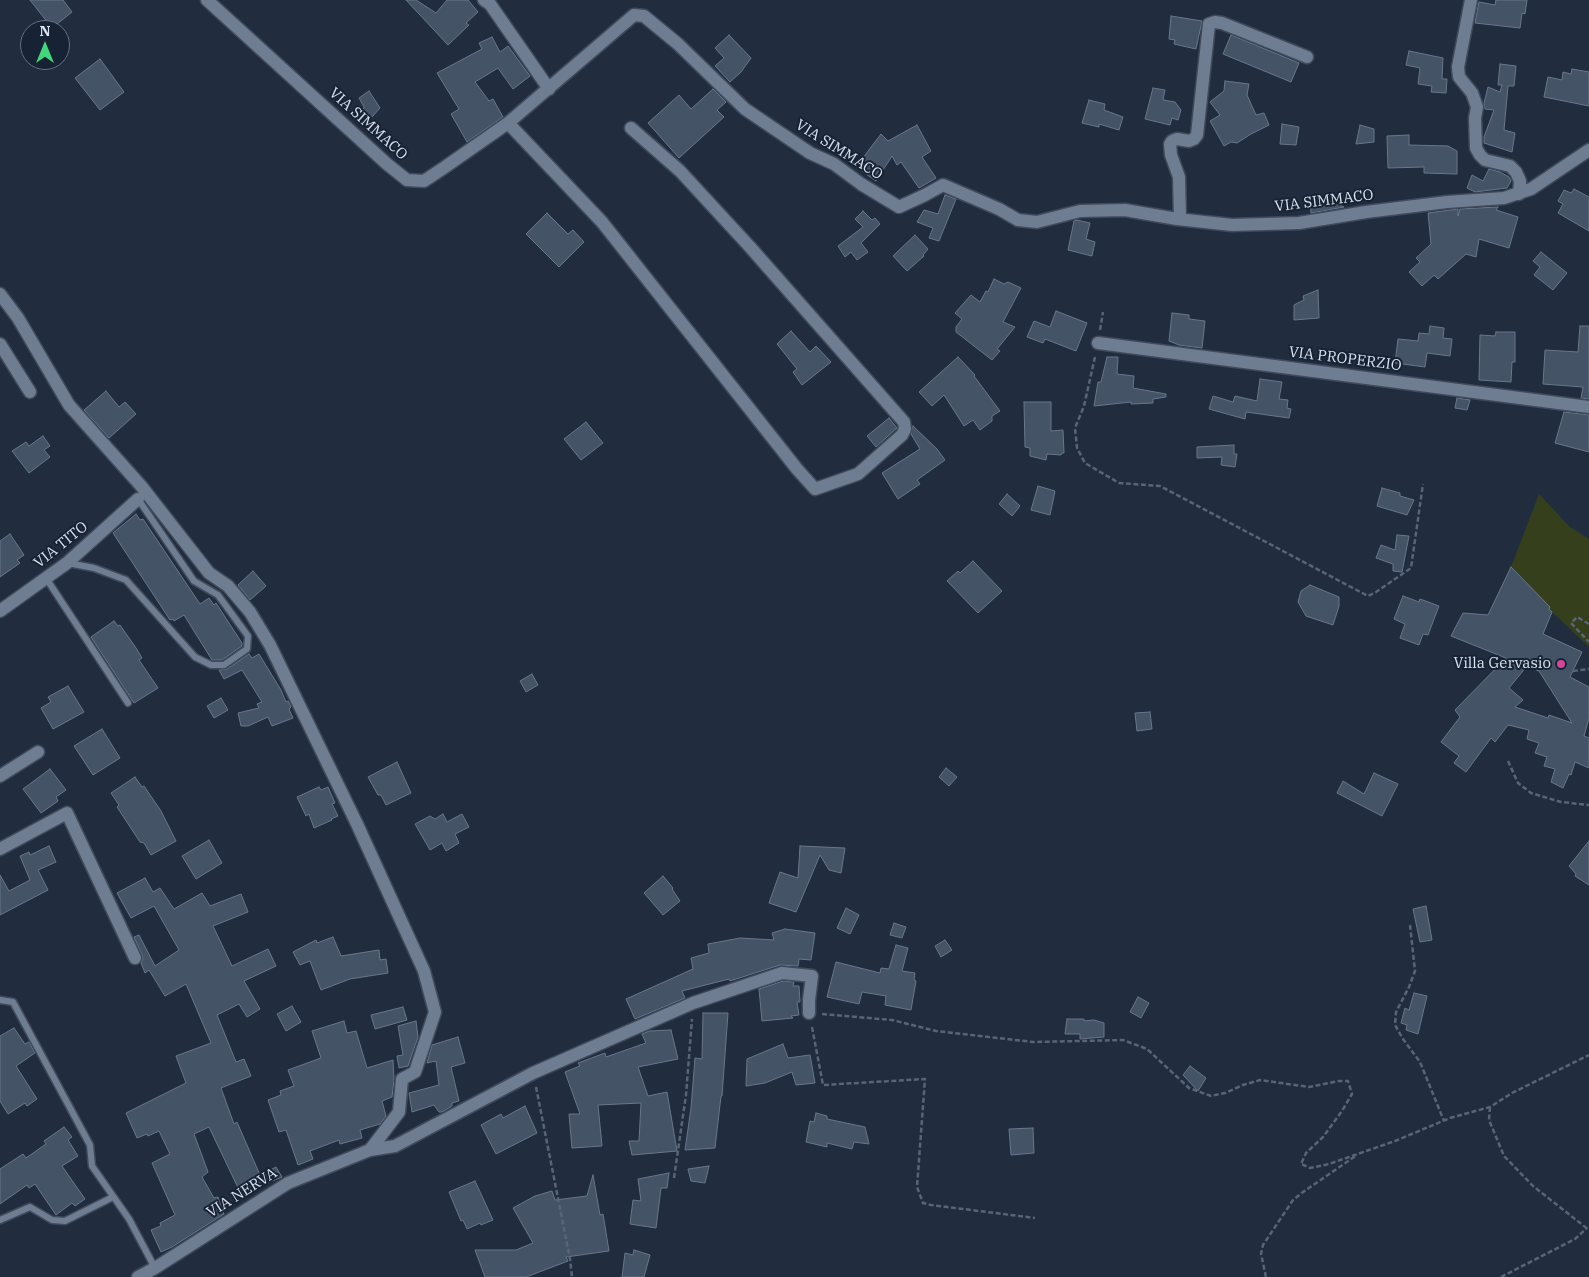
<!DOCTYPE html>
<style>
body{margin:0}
#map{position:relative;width:1589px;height:1277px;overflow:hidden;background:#212d3f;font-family:"IBM Plex Serif",serif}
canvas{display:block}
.north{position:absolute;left:20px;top:20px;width:50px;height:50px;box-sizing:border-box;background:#172335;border:1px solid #656f7f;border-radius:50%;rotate:0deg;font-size:14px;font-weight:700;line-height:20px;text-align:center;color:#dae2ee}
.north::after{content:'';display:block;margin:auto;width:18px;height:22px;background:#43d77b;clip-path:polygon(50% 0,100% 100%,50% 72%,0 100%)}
</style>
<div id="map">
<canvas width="1589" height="1277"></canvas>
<div class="north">N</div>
</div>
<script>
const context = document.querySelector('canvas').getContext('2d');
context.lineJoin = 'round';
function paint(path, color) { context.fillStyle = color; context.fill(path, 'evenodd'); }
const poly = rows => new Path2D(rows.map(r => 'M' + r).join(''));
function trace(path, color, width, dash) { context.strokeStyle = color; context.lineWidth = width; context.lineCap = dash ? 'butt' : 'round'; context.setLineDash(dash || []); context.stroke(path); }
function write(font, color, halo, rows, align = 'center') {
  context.font = font + ' "IBM Plex Serif",serif'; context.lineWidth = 4; context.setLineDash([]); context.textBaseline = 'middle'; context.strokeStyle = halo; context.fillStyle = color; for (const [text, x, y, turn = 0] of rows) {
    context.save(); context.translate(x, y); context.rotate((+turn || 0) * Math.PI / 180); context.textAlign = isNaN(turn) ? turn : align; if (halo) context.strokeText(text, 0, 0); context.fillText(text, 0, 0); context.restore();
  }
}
const green = poly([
 [1539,494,1570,527,1589,539,1589,647,1552,612,1549,609,1550,607,1511,567]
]);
const building = poly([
 [30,0,63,0,72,12,52,28,30,0],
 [406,0,416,0,436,13,447,0,468,0,478,12,466,23,469,25,448,45,406,0],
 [1496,0,1527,0,1525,14,1522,13,1520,28,1475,23,1479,2,1495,5,1496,0],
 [1171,16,1202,21,1196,49,1174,44,1175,40,1169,39,1171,16],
 [729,35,751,58,741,72,730,82,715,66,724,58,715,48,729,35],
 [1231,35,1299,63,1291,82,1223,54,1231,35],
 [492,37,500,52,508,46,530,76,513,89,498,68,475,82,489,101,493,99,503,117,467,142,451,114,459,109,437,73,482,49,479,43,492,37],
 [1409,51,1443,58,1442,79,1447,79,1446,93,1431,92,1432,86,1418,84,1420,68,1406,65,1409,51],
 [100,59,124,92,100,110,75,78,100,59],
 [1500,64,1516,66,1514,86,1508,86,1504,130,1515,133,1512,152,1484,143,1484,137,1494,110,1485,109,1484,103,1488,87,1500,92,1502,85,1498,85,1500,64],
 [1572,69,1589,72,1589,106,1544,97,1548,77,1562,80,1563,72,1571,74,1572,69],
 [1225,81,1249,84,1247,95,1256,115,1264,113,1269,125,1251,134,1237,143,1231,142,1224,146,1210,121,1220,115,1210,102,1224,91,1225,81],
 [1153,88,1165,90,1163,100,1175,102,1181,110,1178,120,1172,118,1170,125,1145,119,1153,88],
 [713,89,726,102,717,110,724,117,679,158,648,123,679,95,691,109,713,89],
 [369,91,380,108,372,117,363,110,364,107,359,98,369,91],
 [1089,100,1105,104,1104,110,1123,117,1119,130,1099,124,1099,127,1082,123,1089,100],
 [1282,124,1299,127,1296,145,1280,144,1282,124],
 [917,125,931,151,922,157,936,178,919,188,901,162,897,165,892,156,876,181,856,167,881,134,888,141,917,125],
 [1360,125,1374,129,1374,142,1356,144,1360,125],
 [1409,135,1409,145,1448,146,1457,151,1457,174,1424,173,1424,167,1388,168,1387,136,1409,135],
 [1489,169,1500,172,1509,177,1511,181,1507,188,1475,192,1467,188,1472,175,1483,181,1489,169],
 [1574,189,1589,197,1589,231,1558,213,1563,204,1558,201,1564,190,1571,193,1574,189],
 [945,195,956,199,939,241,929,238,933,228,917,222,924,210,938,214,945,195],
 [1320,196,1344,207,1311,213,1310,197,1320,196],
 [1498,207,1496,210,1518,217,1509,248,1479,239,1476,257,1466,254,1438,279,1434,275,1422,286,1409,272,1420,262,1416,258,1431,244,1428,213,1458,209,1458,216,1460,209,1498,207],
 [863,211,872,220,875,218,880,224,861,243,868,252,857,260,851,252,845,257,838,246,863,227,855,219,863,211],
 [547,213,568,234,573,230,584,242,559,267,526,234,547,213],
 [1077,220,1090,223,1086,239,1095,242,1092,256,1068,250,1074,221,1077,220],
 [915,235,928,249,923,255,924,256,907,271,893,256,915,235],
 [1541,252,1567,273,1553,290,1534,275,1540,267,1533,261,1541,252],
 [994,279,1004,284,1008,282,1021,288,1003,322,1015,327,997,349,1000,351,992,360,956,332,956,327,962,319,955,313,971,295,980,302,986,291,988,292,994,279],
 [1318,290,1319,318,1294,320,1294,305,1304,300,1303,296,1318,290],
 [1056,311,1087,323,1076,351,1045,339,1043,343,1027,337,1034,321,1050,327,1056,311],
 [1172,313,1189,315,1189,319,1205,321,1202,348,1179,345,1169,341,1172,313],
 [1430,326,1444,328,1443,338,1452,339,1450,356,1427,353,1425,367,1395,363,1398,339,1418,341,1419,333,1429,334,1430,326],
 [1580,326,1589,326,1589,399,1581,398,1583,387,1543,384,1545,350,1578,352,1580,326],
 [791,331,810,352,816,346,831,362,802,385,793,372,797,369,777,344,791,331],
 [1496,332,1515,332,1515,362,1512,362,1511,382,1479,380,1480,335,1495,336,1496,332],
 [958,357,975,375,974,376,1000,411,992,416,992,421,980,430,973,420,964,426,944,395,932,406,919,392,958,357],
 [1107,357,1118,357,1117,374,1134,376,1133,388,1166,394,1166,397,1153,399,1153,403,1131,404,1131,402,1094,406,1098,382,1101,382,1107,357],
 [1260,379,1282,382,1279,399,1288,400,1287,408,1291,409,1289,418,1246,412,1245,419,1209,409,1213,396,1233,402,1235,396,1257,401,1260,379],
 [106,391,119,407,125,402,136,414,109,438,84,410,106,391],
 [1457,398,1470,400,1467,410,1455,408,1457,398],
 [1024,402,1051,402,1051,431,1063,430,1064,453,1062,453,1061,455,1047,454,1046,460,1030,456,1030,448,1025,447,1024,402],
 [1564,412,1589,415,1589,452,1555,443,1564,412],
 [889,418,897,428,876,447,867,436,889,418],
 [586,422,603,443,581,460,564,439,586,422],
 [913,426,937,449,945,460,917,480,920,484,898,499,882,473,920,449,911,434,913,426],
 [43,436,50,446,44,450,50,457,29,473,12,451,26,442,29,446,43,436],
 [1234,445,1234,454,1237,454,1235,467,1221,465,1222,457,1197,458,1197,447,1234,445],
 [1038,486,1055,491,1050,515,1031,510,1038,486],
 [1382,488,1400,493,1400,496,1414,500,1407,515,1377,506,1382,488],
 [1007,494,1020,506,1012,516,999,504,1007,494],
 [136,514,140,520,143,519,200,604,209,598,214,605,216,603,242,643,242,646,222,660,212,660,184,615,174,621,173,619,170,620,113,533,136,514],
 [10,534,24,555,17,560,20,563,0,577,0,541,10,534],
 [1397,535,1409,536,1402,572,1393,571,1393,564,1376,558,1381,545,1395,550,1397,535],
 [973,561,1002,591,978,613,947,581,958,571,960,573,973,561],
 [1511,567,1550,607,1549,609,1552,612,1543,634,1582,652,1570,677,1589,687,1589,718,1584,736,1589,738,1589,768,1575,762,1571,775,1569,774,1563,788,1551,782,1555,769,1544,766,1547,757,1535,753,1539,743,1527,739,1529,730,1508,725,1495,742,1491,738,1466,772,1454,763,1459,756,1441,742,1460,717,1455,710,1506,658,1451,636,1463,613,1488,615,1511,567],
 [1527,666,1539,671,1572,723,1549,715,1548,718,1515,707,1523,700,1509,688,1527,666],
 [253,571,266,586,250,600,238,585,253,571],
 [1310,585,1339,597,1339,606,1333,625,1306,616,1298,602,1301,591,1310,585],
 [1403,596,1419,602,1420,599,1439,606,1428,635,1423,634,1419,645,1400,638,1405,624,1394,619,1403,596],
 [114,621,118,626,120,625,136,648,142,658,139,660,158,688,134,703,91,637,114,621],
 [249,654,252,658,259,654,281,690,286,702,288,701,291,707,289,709,293,718,272,726,268,717,248,726,241,726,238,713,259,708,257,704,262,702,242,670,224,679,219,670,227,669,249,654],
 [532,674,538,685,526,692,520,681,532,674],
 [68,686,84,712,53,729,41,708,51,702,48,697,68,686],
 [221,698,228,710,214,718,207,706,221,698],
 [1150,712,1152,729,1137,731,1135,713,1150,712],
 [102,729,120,758,93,775,74,746,102,729],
 [397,762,411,793,386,805,381,795,378,795,368,777,397,762],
 [946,768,957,777,949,786,939,777,946,768],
 [50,769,66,790,56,797,58,801,41,813,23,789,50,769],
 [1374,773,1398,784,1382,816,1337,793,1343,781,1364,794,1374,773],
 [135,777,142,787,144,786,161,811,176,841,151,855,144,843,140,842,117,807,119,805,111,793,135,777],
 [319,787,321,790,328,787,335,803,332,804,338,816,331,819,332,820,314,828,309,814,306,816,297,797,319,787],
 [443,814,447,822,462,814,469,827,455,834,459,843,446,851,442,843,430,850,415,824,430,816,435,819,443,814],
 [209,840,222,863,196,879,182,856,209,840],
 [1589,841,1589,885,1575,876,1576,874,1569,866,1589,841],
 [49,846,56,862,38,870,48,890,0,915,0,875,9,891,30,880,20,856,29,852,30,855,49,846],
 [800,846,845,848,841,873,829,870,820,855,796,912,769,903,780,872,798,878,800,846],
 [663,876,673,888,672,889,680,901,663,915,644,893,663,876],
 [145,878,153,892,160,888,174,909,202,893,210,906,241,894,248,912,213,926,232,966,268,949,276,966,244,981,260,1009,247,1017,239,1004,217,1015,236,1062,244,1059,251,1076,221,1088,234,1124,237,1122,260,1175,276,1167,282,1177,241,1194,209,1127,194,1134,208,1172,202,1177,214,1198,218,1197,224,1214,172,1247,161,1252,151,1230,161,1226,160,1223,175,1215,152,1163,170,1154,159,1131,148,1136,147,1134,137,1138,126,1113,186,1083,176,1056,211,1043,186,984,165,996,149,970,145,973,141,963,143,959,142,955,134,937,139,935,155,966,179,950,154,906,131,918,117,893,145,878],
 [1426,906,1432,940,1420,942,1413,909,1426,906],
 [846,908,859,915,850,934,837,928,846,908],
 [894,923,906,927,902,938,890,935,894,923],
 [785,929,815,933,811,960,799,959,798,966,780,965,730,981,729,979,682,991,685,998,635,1019,626,999,693,969,691,958,709,953,708,944,740,938,774,940,772,933,785,929],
 [333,937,341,956,379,950,380,960,386,959,388,973,350,979,321,990,310,961,300,965,293,952,316,940,317,943,333,937],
 [945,940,952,950,941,957,935,946,945,940],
 [896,945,908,948,902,971,915,973,914,980,916,981,911,1010,885,1005,886,996,862,992,859,1004,827,997,836,962,880,973,881,968,889,969,896,945],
 [783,981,794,982,793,986,799,986,800,1002,797,1002,799,1015,791,1016,793,1018,762,1021,759,989,783,981],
 [1414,993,1427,996,1418,1034,1406,1030,1407,1025,1401,1023,1405,1008,1409,1010,1414,993],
 [1138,997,1149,1003,1141,1018,1130,1012,1138,997],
 [292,1006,301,1022,286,1031,277,1014,292,1006],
 [403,1007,407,1020,375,1029,371,1015,403,1007],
 [703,1013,728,1013,722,1096,721,1096,715,1148,685,1150,691,1108,695,1058,702,1059,703,1013],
 [1067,1019,1084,1019,1084,1021,1094,1020,1104,1023,1104,1037,1080,1039,1080,1034,1065,1034,1067,1019],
 [344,1021,347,1033,356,1031,367,1068,393,1060,394,1080,392,1097,382,1101,386,1116,380,1124,360,1130,362,1138,340,1144,339,1140,310,1151,313,1159,298,1165,286,1130,279,1132,268,1100,281,1095,280,1091,294,1086,288,1070,321,1058,312,1031,344,1021],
 [416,1021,418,1037,408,1066,399,1068,397,1056,403,1055,398,1026,416,1021],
 [14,1028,25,1044,29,1042,35,1053,16,1066,37,1099,27,1106,25,1103,8,1114,0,1101,0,1036,14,1028],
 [671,1030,678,1059,638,1067,648,1096,667,1092,677,1151,632,1155,629,1141,639,1141,641,1103,598,1105,602,1146,572,1148,569,1114,580,1114,565,1072,580,1066,578,1063,605,1053,606,1057,646,1043,642,1034,649,1031,671,1030],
 [458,1037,465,1063,451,1067,459,1101,452,1103,452,1106,442,1112,439,1112,434,1105,412,1112,409,1093,439,1085,436,1061,427,1063,432,1045,458,1037],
 [783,1044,788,1058,810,1055,815,1083,796,1085,792,1072,765,1083,746,1086,747,1059,783,1044],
 [1190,1066,1206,1078,1198,1091,1183,1075,1190,1066],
 [525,1106,537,1133,496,1154,481,1125,501,1114,503,1118,525,1106],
 [816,1113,827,1116,827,1119,865,1127,869,1144,854,1142,852,1149,827,1143,827,1147,806,1142,810,1121,814,1122,816,1113],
 [64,1127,72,1137,68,1140,78,1156,62,1166,85,1199,75,1206,72,1203,56,1215,35,1184,29,1188,27,1185,0,1204,0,1169,23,1154,26,1158,46,1144,44,1141,64,1127],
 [1033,1128,1034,1153,1011,1155,1009,1129,1033,1128],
 [709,1166,705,1183,691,1181,688,1169,709,1166],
 [669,1173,667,1188,661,1188,656,1228,630,1224,633,1200,641,1201,638,1179,669,1173],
 [593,1175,600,1215,603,1214,609,1251,566,1257,568,1261,526,1277,485,1277,475,1250,516,1250,533,1243,513,1208,535,1196,552,1191,555,1200,587,1196,593,1175],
 [475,1181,493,1220,481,1225,480,1223,467,1229,463,1220,461,1221,449,1192,475,1181],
 [634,1250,650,1255,644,1277,622,1277,625,1253,633,1255,634,1250]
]);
const path = poly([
 [1100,330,1103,312],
 [1095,357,1084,406,1075,428,1077,448,1085,463,1119,483,1160,486,1368,596,1376,592,1411,568,1423,484],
 [1589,624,1577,617,1571,623,1589,642],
 [1573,671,1589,669],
 [1508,761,1518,783,1531,793,1561,802,1589,805],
 [1410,925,1415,971,1409,987,1396,1012,1395,1025,1403,1039,1420,1062,1444,1121],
 [822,1014,892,1020,936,1031,1033,1042,1123,1040,1147,1049,1189,1088,1211,1096,1225,1093,1243,1085,1260,1080,1309,1087,1339,1081,1348,1081,1352,1094,1342,1111,1323,1137,1306,1153,1301,1164,1310,1168,1329,1164,1395,1141,1450,1118,1490,1107,1512,1093,1589,1055],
 [812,1027,823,1085,925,1079,917,1187,923,1203,931,1205,1035,1218],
 [536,1087,570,1259,572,1277],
 [1490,1107,1489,1120,1504,1156,1533,1186,1589,1230],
 [674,1178,686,1095,692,1019],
 [1266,1277,1261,1254,1263,1245,1293,1200,1303,1192,1357,1155],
 [1501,1277,1575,1239,1587,1228]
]);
const lane = poly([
 [68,563,94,568,126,580,195,657,211,665,224,665,247,649,248,636,218,595,194,581,138,499],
 [46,578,128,703],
 [0,1000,13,1002,90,1145,92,1166,129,1219,155,1268],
 [0,1220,30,1207,52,1220,65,1221,113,1197]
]);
const street = poly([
 [207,0,387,164,407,180,424,181,445,167,508,123,634,15,644,16,678,44,745,109,810,153,834,164,861,184,899,207,925,195,943,185,999,209,1018,220,1037,222,1080,211,1125,210,1177,219,1232,225,1299,223,1366,212,1447,202,1504,198,1531,189,1589,150],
 [484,0,490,4,549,89],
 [1471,0,1458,67,1459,77,1472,93,1477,107,1475,118,1476,148,1480,155,1485,160,1510,166,1516,172,1520,181,1519,194],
 [508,123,602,222,797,469,815,489,858,474,902,435,905,429,904,422,750,247,680,171,631,128],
 [1180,219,1179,177,1171,155,1170,144,1172,141,1177,139,1189,141,1194,139,1197,135,1209,24,1215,22,1222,23,1307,57],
 [0,294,18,318,69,405,142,487,209,573,228,586,250,612,270,645,357,824,424,971,435,1012,415,1072,402,1079,399,1112,370,1150],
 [1098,343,1589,407],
 [0,344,30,392],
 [0,611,67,563,138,499],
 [0,776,38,752],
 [0,849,67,813,135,958],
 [138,1277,155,1268,288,1183,370,1150,395,1146,533,1073,693,1003,782,973,812,976,809,1000,809,1013]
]);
const markers = [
 [1561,664,5,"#d1479c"]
];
const streetNames = [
 ["VIA SIMMACO",368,124,42],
 ["VIA SIMMACO",839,150,32],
 ["VIA SIMMACO",1324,201,-7],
 ["VIA PROPERZIO",1345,359,7],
 ["VIA TITO",61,545,-39],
 ["VIA NERVA",242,1193,-32]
];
const poiNames = [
 ["Villa Gervasio",1551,664]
];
paint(green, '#353f1b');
paint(building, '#455366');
trace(building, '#68778c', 1);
trace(lane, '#404a5a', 9);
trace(street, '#404a5a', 15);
trace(path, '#596474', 2.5, [5, 2.5]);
trace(lane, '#6e7d92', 6);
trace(street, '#6e7d92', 12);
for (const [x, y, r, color] of markers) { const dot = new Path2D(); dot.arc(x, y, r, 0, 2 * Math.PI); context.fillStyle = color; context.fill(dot); trace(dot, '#172335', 2); }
write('15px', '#dae2ee', '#172335', streetNames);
write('15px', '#dae2ee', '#172335', poiNames, 'right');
</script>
